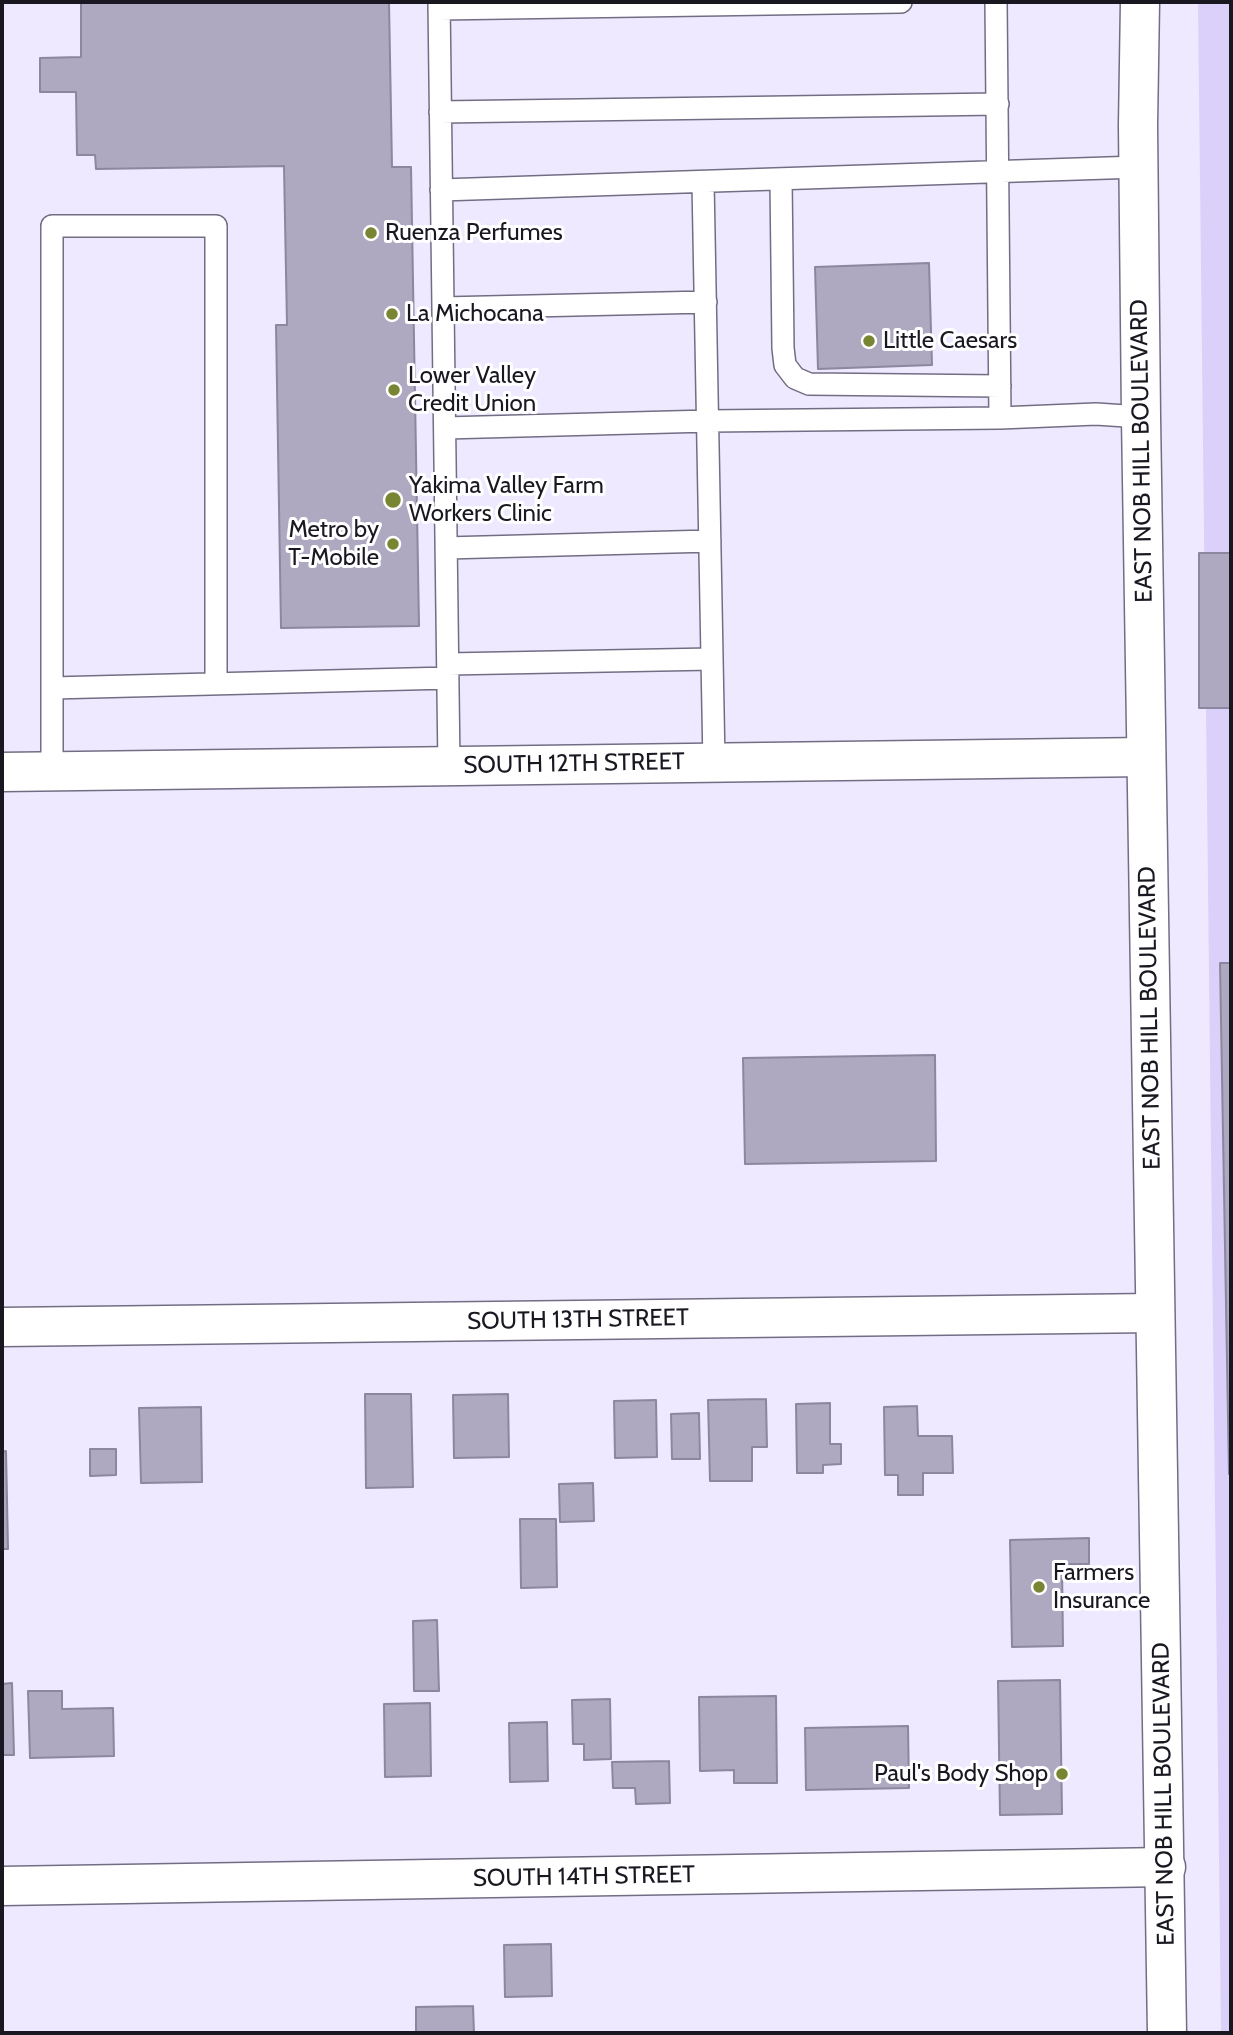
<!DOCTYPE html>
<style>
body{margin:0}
#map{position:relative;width:1233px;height:2035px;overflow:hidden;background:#eee9fe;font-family:Cabin,sans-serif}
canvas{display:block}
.frame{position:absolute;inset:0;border:4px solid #191720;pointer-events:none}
</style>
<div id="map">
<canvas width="1233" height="2035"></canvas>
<div class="frame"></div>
</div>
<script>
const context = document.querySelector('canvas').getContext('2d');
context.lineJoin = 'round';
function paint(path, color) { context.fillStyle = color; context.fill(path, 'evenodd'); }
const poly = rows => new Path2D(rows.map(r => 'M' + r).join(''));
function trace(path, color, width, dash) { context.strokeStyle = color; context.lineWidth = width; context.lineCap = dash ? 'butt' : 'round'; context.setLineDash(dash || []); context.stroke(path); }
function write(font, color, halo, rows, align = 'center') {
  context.font = font + ' Cabin,sans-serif'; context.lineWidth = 6; context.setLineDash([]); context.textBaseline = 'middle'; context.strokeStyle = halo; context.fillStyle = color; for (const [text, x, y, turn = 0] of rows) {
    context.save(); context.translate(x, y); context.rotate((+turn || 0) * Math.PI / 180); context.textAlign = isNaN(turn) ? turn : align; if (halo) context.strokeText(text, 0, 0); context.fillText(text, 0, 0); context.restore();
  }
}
const green = poly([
 [1198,2,1231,2,1231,2033,1221,2033]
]);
const building = poly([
 [81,2,389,2,392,167,411,167,419,626,281,628,276,325,287,325,284,166,96,169,95,155,77,155,76,92,40,92,40,58,81,57,81,2],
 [929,263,932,365,818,369,815,267,929,263],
 [1199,553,1231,553,1231,708,1199,708,1199,553],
 [1220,963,1231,963,1231,1474,1229,1474,1220,963],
 [935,1055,936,1161,745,1164,743,1058,935,1055],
 [365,1394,411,1394,413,1487,366,1488,365,1394],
 [508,1394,509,1457,454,1458,453,1395,508,1394],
 [766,1399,767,1447,752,1447,752,1481,710,1481,708,1400,766,1399],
 [656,1400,657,1457,615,1458,614,1401,656,1400],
 [830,1403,830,1444,841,1444,841,1464,823,1465,823,1473,797,1473,796,1404,830,1403],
 [917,1406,918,1436,952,1436,953,1473,923,1473,923,1495,898,1495,898,1475,885,1475,884,1407,917,1406],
 [201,1407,202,1482,141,1483,139,1408,201,1407],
 [699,1413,700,1459,672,1459,671,1414,699,1413],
 [90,1449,116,1449,116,1475,90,1476,90,1449],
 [6,1451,8,1549,2,1549,2,1452,6,1451],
 [593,1483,594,1521,560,1522,559,1484,593,1483],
 [520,1519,556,1519,557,1587,521,1588,520,1519],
 [1089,1538,1089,1564,1062,1564,1063,1646,1012,1647,1010,1540,1089,1538],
 [437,1620,439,1691,414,1691,413,1621,437,1620],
 [1060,1680,1062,1814,1000,1815,998,1681,1060,1680],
 [12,1683,14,1755,2,1755,2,1684,12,1683],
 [28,1691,62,1691,62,1709,113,1708,114,1756,30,1758,28,1691],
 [776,1696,777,1783,734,1783,734,1770,700,1771,699,1697,776,1696],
 [610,1699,611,1759,584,1760,584,1744,573,1744,572,1700,610,1699],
 [430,1703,431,1776,385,1777,384,1704,430,1703],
 [547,1722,548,1781,510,1782,509,1723,547,1722],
 [908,1726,909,1788,806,1790,805,1728,908,1726],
 [669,1761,670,1803,636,1804,635,1788,613,1788,612,1762,669,1761],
 [551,1944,552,1996,505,1997,504,1945,551,1944],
 [473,2006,474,2033,416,2033,416,2007,473,2006]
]);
const lane = poly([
 [439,2,449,766],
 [996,2,1000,418],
 [439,9,901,2],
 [440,112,998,104],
 [781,179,783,348,785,365,795,378,809,384,1000,386],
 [703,182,714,763],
 [441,190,1138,167],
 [443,308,706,302],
 [445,428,708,421,1000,418,1096,414,1141,417],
 [446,548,710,541],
 [448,664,712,659],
 [52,688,448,678],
 [52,771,52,226,216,226,216,683]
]);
const street = poly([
 [2,772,1146,757],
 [2,1327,1154,1313],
 [2,1886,1166,1867]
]);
const primary = poly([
 [1140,2,1138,125,1141,417,1167,2033]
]);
const markers = [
 [371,233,7,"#788533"],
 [392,314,7,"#788533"],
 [869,341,7,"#788533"],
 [394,390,7,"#788533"],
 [393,500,9,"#788533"],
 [393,544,7,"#788533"],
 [1039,1587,7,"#788533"],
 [1062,1774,7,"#788533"]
];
const poiNames = [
 ["Ruenza Perfumes",385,233],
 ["La Michocana",406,314],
 ["Little Caesars",883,341],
 ["Lower Valley",408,376],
 ["Credit Union",408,404],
 ["Yakima Valley Farm",409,486],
 ["Workers Clinic",409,514],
 ["Metro by",379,530,"right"],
 ["T-Mobile",379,558,"right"],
 ["Farmers",1053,1573],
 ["Insurance",1053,1601],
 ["Paul's Body Shop",1048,1774,"right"]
];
const streetNames = [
 ["EAST NOB HILL BOULEVARD",1142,451,-91],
 ["SOUTH 12TH STREET",574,764,-1],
 ["EAST NOB HILL BOULEVARD",1150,1018,-91],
 ["SOUTH 13TH STREET",578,1320,-1],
 ["EAST NOB HILL BOULEVARD",1164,1794,-91],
 ["SOUTH 14TH STREET",584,1877,-1]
];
paint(green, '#dbd0f9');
paint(building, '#afa8c1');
trace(building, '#8c869e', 2);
trace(lane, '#736d84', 24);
trace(street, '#736d84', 41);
trace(primary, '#736d84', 41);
trace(lane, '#fff', 21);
trace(street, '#fff', 38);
trace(primary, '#fff', 38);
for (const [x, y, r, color] of markers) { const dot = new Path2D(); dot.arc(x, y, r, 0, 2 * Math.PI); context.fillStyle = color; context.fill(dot); trace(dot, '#fff', 2.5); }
write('24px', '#191720', '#fff', poiNames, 'left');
write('24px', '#191720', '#fff', streetNames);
</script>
